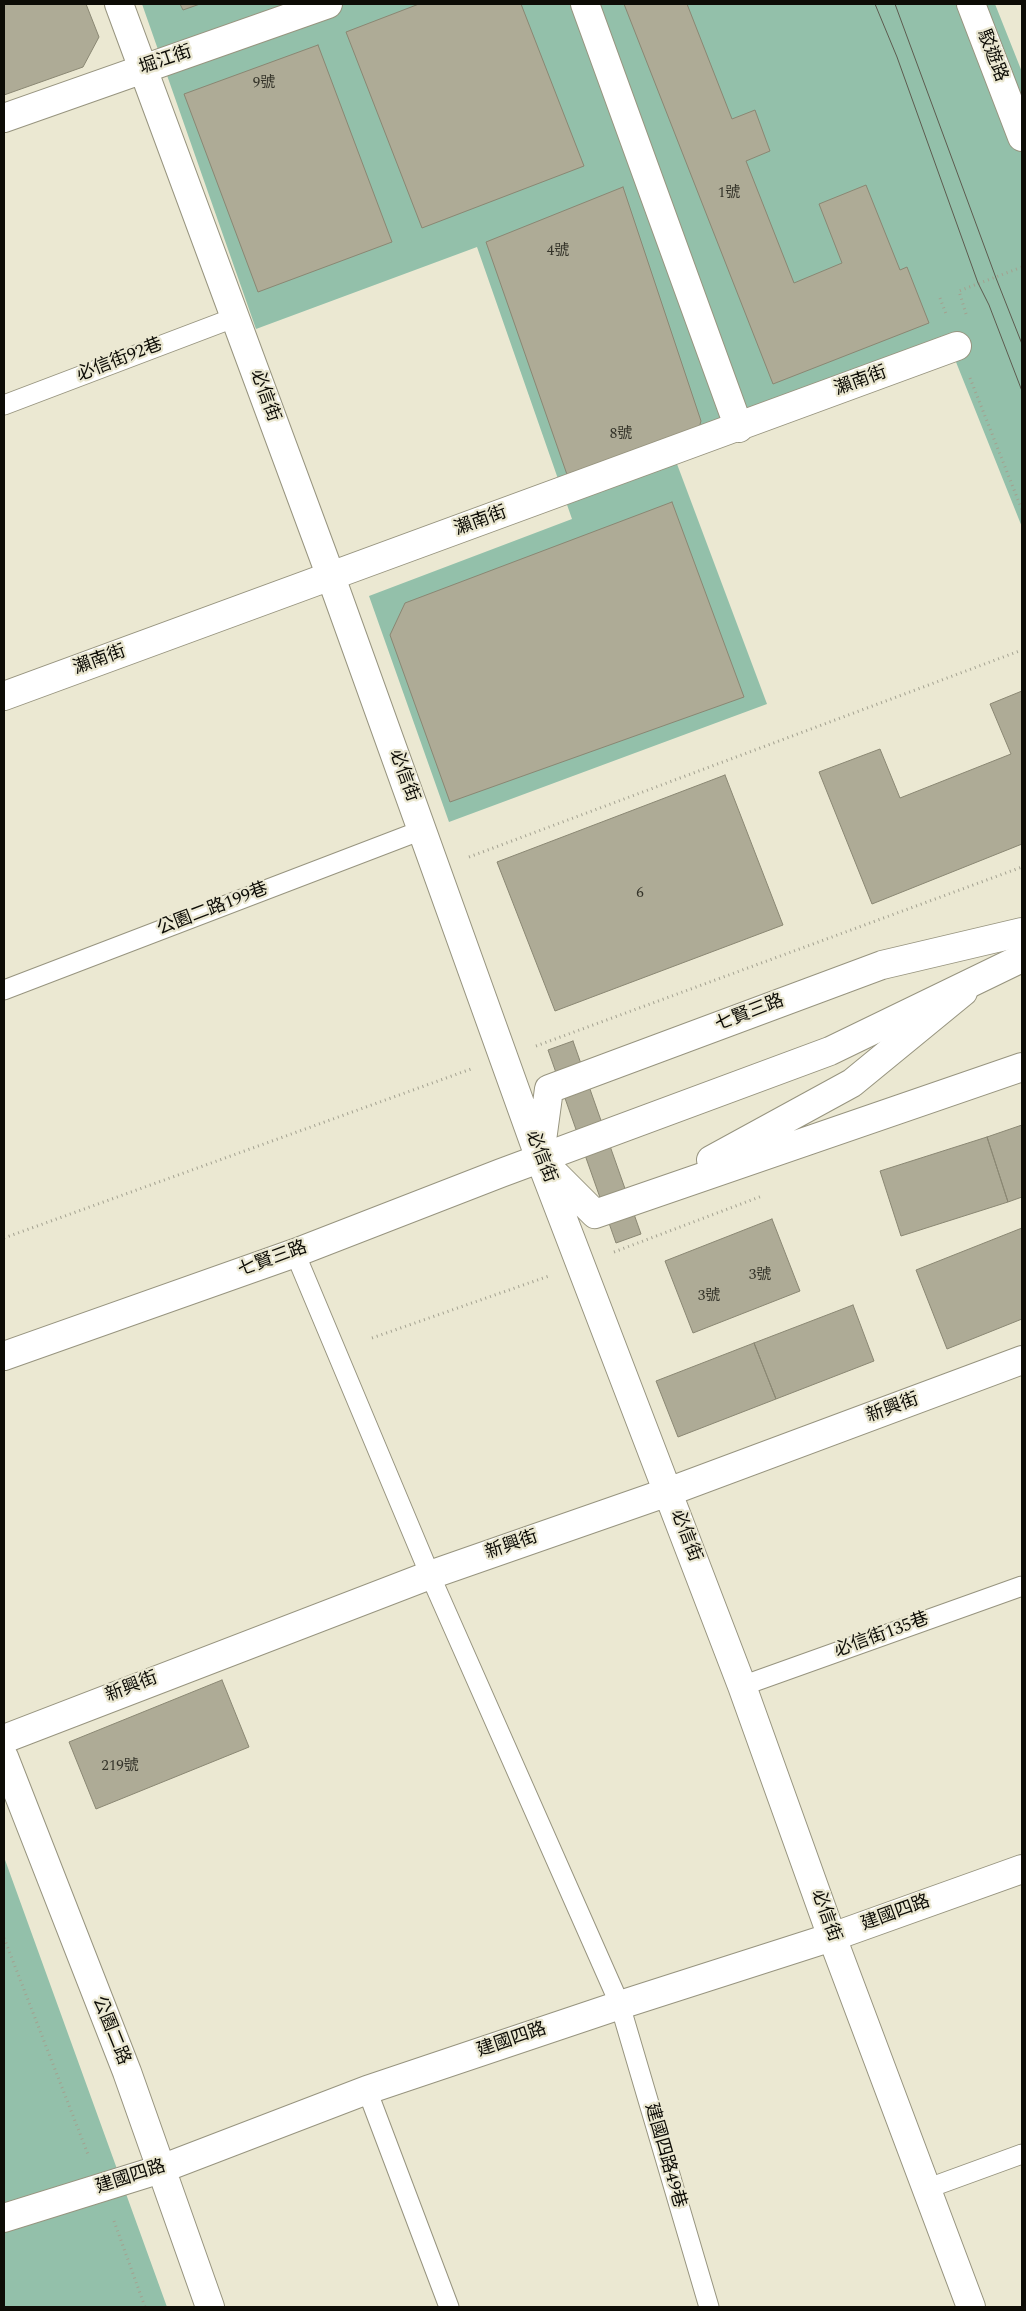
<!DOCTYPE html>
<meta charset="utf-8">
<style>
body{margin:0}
#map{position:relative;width:1026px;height:2311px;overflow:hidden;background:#ebe8d2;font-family:Spectral,serif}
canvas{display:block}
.frame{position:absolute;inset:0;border:5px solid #0d0c06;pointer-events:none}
</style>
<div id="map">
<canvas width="1026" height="2311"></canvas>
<div class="frame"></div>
</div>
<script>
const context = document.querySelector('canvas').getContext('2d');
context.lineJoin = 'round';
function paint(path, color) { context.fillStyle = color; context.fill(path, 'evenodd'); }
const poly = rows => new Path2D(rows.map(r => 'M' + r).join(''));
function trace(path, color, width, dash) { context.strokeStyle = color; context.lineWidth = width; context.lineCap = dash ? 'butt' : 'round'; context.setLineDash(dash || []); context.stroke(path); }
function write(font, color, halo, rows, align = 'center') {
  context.font = font + ' Spectral,"Noto Sans TC",serif'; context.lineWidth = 4.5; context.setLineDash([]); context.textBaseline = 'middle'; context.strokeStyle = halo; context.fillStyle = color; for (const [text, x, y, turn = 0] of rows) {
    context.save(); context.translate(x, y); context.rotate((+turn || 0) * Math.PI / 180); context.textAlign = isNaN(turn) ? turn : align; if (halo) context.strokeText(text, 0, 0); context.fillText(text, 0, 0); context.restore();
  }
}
const green = poly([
 [142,4,995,4,1022,72,1022,527,954,357,677,464,767,704,449,822,369,596,572,519,477,247,256,329],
 [4,1857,167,2307,4,2307]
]);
const building = poly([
 [4,4,86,4,99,37,83,67,4,95,4,4],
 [180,4,200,4,183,10,180,4],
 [419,4,521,4,584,166,422,228,346,32,419,4],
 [624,4,687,4,732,119,755,110,770,151,746,161,794,283,842,263,819,204,866,185,900,270,907,267,929,323,773,384,624,4],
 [318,45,392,242,258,292,184,94,318,45],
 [623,187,701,421,695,441,571,486,486,242,623,187],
 [672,502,744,697,450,802,390,635,405,603,672,502],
 [1022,691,1022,844,872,904,819,772,880,749,900,798,1011,754,990,704,1022,691],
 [725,775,783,925,555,1011,497,862,725,775],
 [573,1041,641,1234,616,1243,548,1050,573,1041],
 [1022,1125,1022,1197,1008,1202,987,1137,1022,1125],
 [987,1137,1008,1202,901,1236,880,1171,987,1137],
 [772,1219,800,1291,693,1333,665,1261,772,1219],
 [1022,1228,1022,1319,947,1349,916,1270,1022,1228],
 [853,1305,874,1361,776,1399,754,1343,853,1305],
 [754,1343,776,1399,678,1437,656,1381,754,1343],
 [222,1680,249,1747,96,1809,69,1742,222,1680]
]);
const path = poly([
 [940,298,946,314],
 [966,314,959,291,1022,267],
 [970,378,1022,510],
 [469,857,1022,650],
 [536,1046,1022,867],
 [4,1238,471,1069],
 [614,1252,762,1196],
 [372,1338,549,1276],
 [4,1938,89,2157],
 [114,2221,145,2307]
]);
const lane = poly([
 [4,405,236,317],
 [4,990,422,830],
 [295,1253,430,1575,620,2005,709,2307],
 [742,1686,1022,1586],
 [367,2090,449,2307],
 [926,2189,1022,2154]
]);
const street = poly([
 [119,4,331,577,540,1159,742,1686,832,1937,971,2307],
 [585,4,739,428],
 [971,4,1022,137],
 [4,118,328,4],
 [4,696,957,346],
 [540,1155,549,1089,882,965,1022,932],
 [711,1160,852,1083,963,992],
 [548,1167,595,1214,1022,1067],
 [4,1739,430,1575,668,1492,1022,1360],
 [4,1757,127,2072,210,2307],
 [4,2218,161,2169,367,2090,620,2005,832,1937,1022,1869]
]);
const secondary = poly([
 [4,1356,295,1253,501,1173,830,1051,1022,958]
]);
const tram = poly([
 [875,4,897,57,978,283,989,305,1022,391],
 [895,4,996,278,1022,344]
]);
const numberNames = [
 ["9號",264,84],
 ["1號",729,194],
 ["4號",558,252],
 ["8號",621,435],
 ["6",640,894],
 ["3號",760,1276],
 ["3號",709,1297],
 ["219號",120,1767]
];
const streetNames = [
 ["駁遊路",991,56,69],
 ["堀江街",166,61,-19],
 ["必信街92巷",120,361,-21],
 ["瀨南街",861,382,-20],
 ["必信街",264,396,70],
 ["瀨南街",481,522,-20],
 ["瀨南街",100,661,-20],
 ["必信街",403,776,70],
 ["公園二路199巷",213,910,-21],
 ["七賢三路",750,1014,-21],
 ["必信街",540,1157,69],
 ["七賢三路",273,1260,-20],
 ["新興街",893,1409,-20],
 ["必信街",685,1536,69],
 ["新興街",512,1546,-19],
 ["必信街135巷",882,1636,-20],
 ["新興街",132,1688,-21],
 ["建國四路",896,1914,-20],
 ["必信街",825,1916,70],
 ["公園二路",110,2031,68],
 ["建國四路",512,2041,-19],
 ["建國四路49巷",664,2156,74],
 ["建國四路",131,2178,-18]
];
paint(green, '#93c0aa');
paint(building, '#aeab96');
trace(building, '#8a8773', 1);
trace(lane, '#97947f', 21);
trace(street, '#97947f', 30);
trace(secondary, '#97947f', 30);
trace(path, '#a3a190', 3, [1, 4]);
trace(lane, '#fff', 19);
trace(street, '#fff', 28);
trace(secondary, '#fff', 28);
trace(tram, '#5d5b4f', 1);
write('15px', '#35342a', null, numberNames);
write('18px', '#0d0c06', '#ebe8d2', streetNames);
</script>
